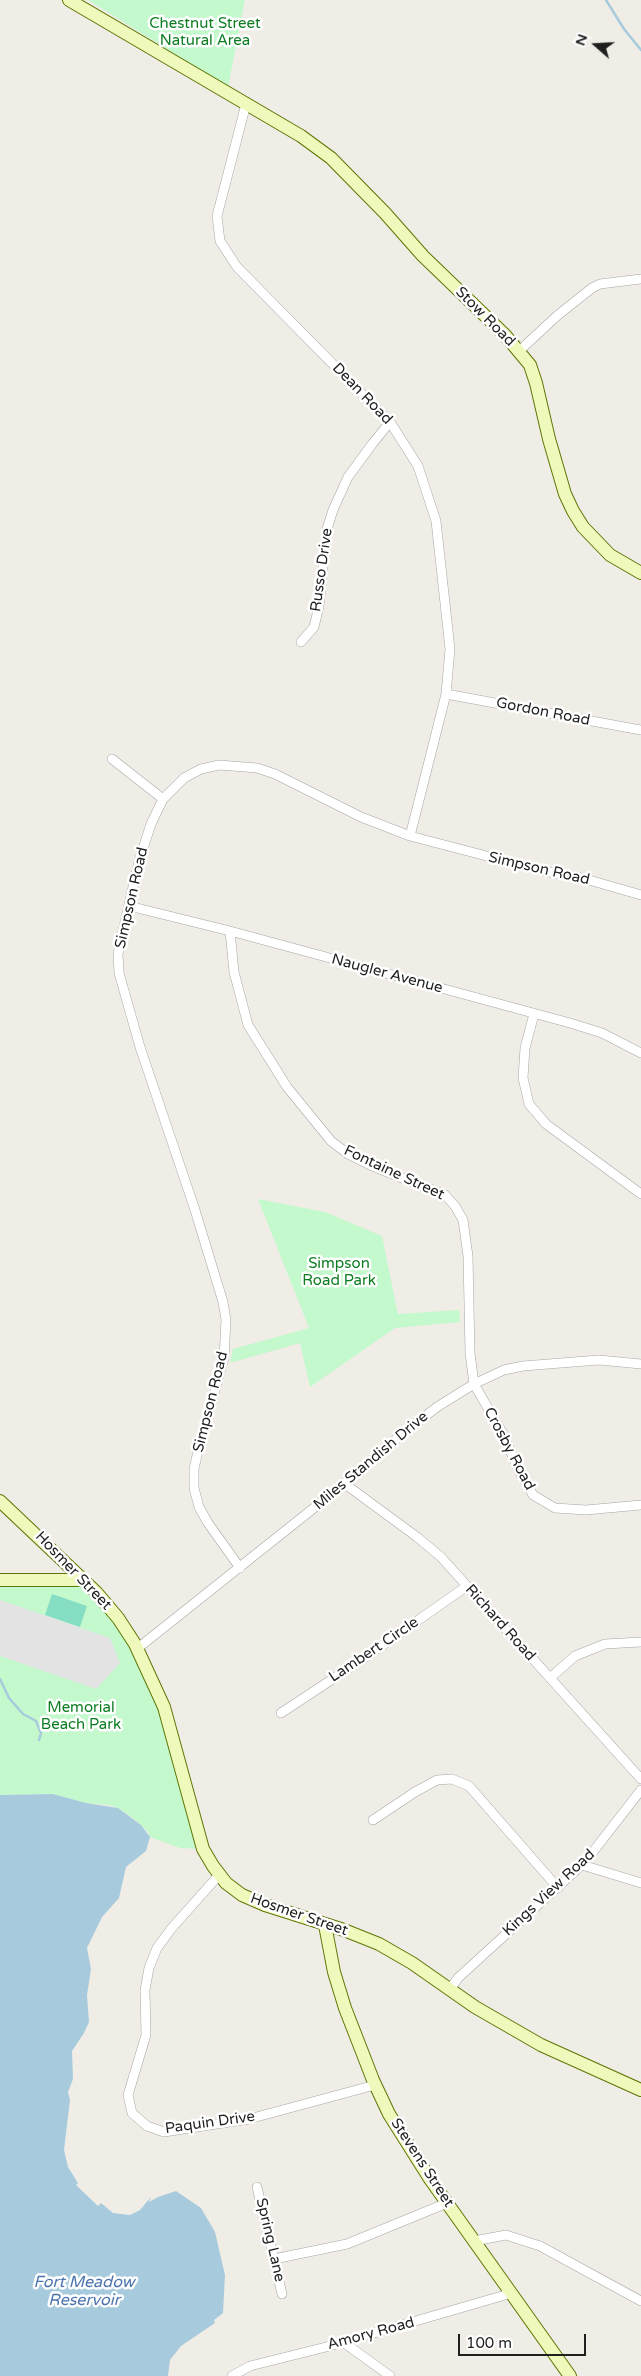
<!DOCTYPE html>
<style>
body{margin:0}
#map{position:relative;width:641px;height:2376px;overflow:hidden;background:#f0ede6;font-family:"Varela Round",sans-serif}
canvas{display:block}
.north{position:absolute;left:571px;top:20px;width:50px;height:50px;-webkit-text-stroke:4px #fff;paint-order:stroke;rotate:289deg;font-size:14px;font-weight:700;line-height:20px;text-align:center;color:#1f1f1f}
.north::after{content:'';display:block;margin:auto;width:18px;height:22px;background:#1f1f1f;clip-path:polygon(50% 0,100% 100%,50% 72%,0 100%)}
.scale{position:absolute;left:458px;top:2334px;width:128px;height:22px;box-sizing:border-box;border:2px solid #1f1f1f;border-top:0;padding-left:6px;font-size:15px;line-height:18px;white-space:nowrap;color:#1f1f1f;-webkit-text-stroke:4px #fff;paint-order:stroke}
</style>
<div id="map">
<canvas width="641" height="2376"></canvas>
<div class="north">N</div>
<div class="scale">100 m</div>
</div>
<script>
const context = document.querySelector('canvas').getContext('2d');
context.lineJoin = 'round';
function paint(path, color) { context.fillStyle = color; context.fill(path, 'evenodd'); }
const poly = rows => new Path2D(rows.map(r => 'M' + r).join(''));
function trace(path, color, width, dash) { context.strokeStyle = color; context.lineWidth = width; context.lineCap = dash ? 'butt' : 'round'; context.setLineDash(dash || []); context.stroke(path); }
function write(font, color, halo, rows, align = 'center') {
  context.font = font + ' "Varela Round",sans-serif'; context.lineWidth = 5; context.setLineDash([]); context.textBaseline = 'middle'; context.strokeStyle = halo; context.fillStyle = color; for (const [text, x, y, turn = 0] of rows) {
    context.save(); context.translate(x, y); context.rotate((+turn || 0) * Math.PI / 180); context.textAlign = isNaN(turn) ? turn : align; if (halo) context.strokeText(text, 0, 0); context.fillText(text, 0, 0); context.restore();
  }
}
const park = poly([
 [88,0,245,0,228,87],
 [258,1199,325,1212,382,1236,398,1314,459,1310,460,1322,395,1328,310,1387,300,1343,230,1363,233,1349,309,1328],
 [0,1580,84,1580,147,1665,203,1849,180,1848,150,1837,148,1832,133,1818,118,1808,109,1805,86,1803,53,1794,0,1795]
]);
const pitch = poly([
 [52,1594,87,1606,80,1627,45,1615]
]);
const parking = poly([
 [0,1600,110,1638,120,1663,96,1689,0,1656]
]);
const water = poly([
 [53,1794,86,1803,118,1808,141,1825,150,1837,146,1851,126,1867,119,1898,102,1917,87,1948,91,1969,87,1995,89,2022,84,2033,72,2051,73,2079,68,2092,70,2100,64,2150,68,2167,78,2183,76,2185,98,2206,101,2203,113,2213,130,2215,140,2210,151,2197,149,2202,158,2197,176,2191,201,2208,215,2232,225,2275,223,2313,214,2320,215,2323,181,2346,170,2360,168,2376,0,2376,0,1795]
]);
const stream = poly([
 [606,0,624,29,641,50],
 [0,1679,9,1698,23,1714,36,1721,41,1733,39,1740]
]);
const street = poly([
 [246,104,217,216,220,241,237,267,390,422,418,466,436,521,450,649,446,694,410,836],
 [519,351,558,315,592,288,600,284,641,279],
 [301,642,314,627,319,606,327,529,333,510,348,477,373,443,390,422],
 [446,694,641,730],
 [112,759,163,799],
 [129,906,230,931,570,1023,602,1033,641,1053],
 [230,931,234,972,248,1025,287,1087,331,1141,348,1154,370,1165,445,1195,455,1206,463,1220,468,1256,470,1353,474,1384,503,1434,520,1473,533,1495,555,1508,586,1510,641,1505],
 [534,1014,525,1048,523,1078,529,1104,546,1124,641,1194],
 [345,1484,417,1537,441,1557,641,1779],
 [240,1568,208,1523,199,1507,194,1488,194,1469,198,1451,224,1358,226,1320,223,1302,195,1210,140,1047,119,973,118,954,122,935,139,861,151,824,163,799,184,778,201,769,219,765,257,768,275,774,361,817,410,836,544,871,582,878,641,895],
 [138,1648,334,1492,407,1430,437,1407,474,1384,504,1370,523,1366,599,1360,641,1364],
 [550,1678,575,1656,605,1644,641,1642],
 [281,1713,360,1661,467,1586],
 [373,1820,415,1792,437,1780,452,1779,469,1786,558,1888],
 [582,1865,641,1883],
 [219,1875,171,1929,157,1948,149,1968,145,1990,146,2035,128,2095,132,2113,147,2126,164,2132,249,2119,375,2085],
 [450,1989,458,1978,585,1862,641,1790],
 [257,2187,282,2294],
 [474,2241,506,2235,540,2246,641,2301],
 [274,2259,347,2244,447,2203],
 [343,2342,390,2376],
 [232,2376,250,2366,326,2347,512,2293]
]);
const secondary = poly([
 [69,0,301,136,331,158,385,213,423,256,505,335,530,365,536,383,549,439,565,494,573,511,583,527,610,555,641,573],
 [0,1501,96,1592,118,1618,135,1644,164,1707,203,1849,213,1866,226,1883,242,1895,265,1905,344,1930,379,1944,412,1963,475,2007,541,2045,641,2090],
 [0,1580,84,1580],
 [325,1925,334,1972,345,2008,373,2080,389,2114,430,2179,570,2376]
]);
const parkNames = [
 ["Chestnut Street",205,24],
 ["Natural Area",205,41],
 ["Simpson",339,1264],
 ["Road Park",339,1281],
 ["Memorial",81,1708],
 ["Beach Park",81,1725]
];
const streetNames = [
 ["Stow Road",485,317,45],
 ["Dean Road",362,394,46],
 ["Russo Drive",322,570,-82],
 ["Gordon Road",543,712,11],
 ["Simpson Road",539,869,13],
 ["Simpson Road",132,898,-77],
 ["Naugler Avenue",387,974,15],
 ["Fontaine Street",394,1173,25],
 ["Simpson Road",211,1402,-76],
 ["Crosby Road",509,1449,62],
 ["Miles Standish Drive",371,1461,-40],
 ["Hosmer Street",73,1571,46],
 ["Richard Road",500,1623,48],
 ["Lambert Circle",374,1650,-34],
 ["Kings View Road",549,1893,-43],
 ["Hosmer Street",299,1915,19],
 ["Paquin Drive",210,2123,-8],
 ["Stevens Street",422,2163,57],
 ["Spring Lane",270,2240,77],
 ["Amory Road",371,2334,-15]
];
const waterNames = [
 ["Fort Meadow",84,2283],
 ["Reservoir",84,2301]
];
paint(park, '#c4f9cd');
paint(pitch, '#85ddc4');
paint(parking, '#e3e3e3');
paint(water, '#a7cbdd');
trace(stream, '#a7cbdd', 2.5);
trace(street, '#a6a6a6', 10);
trace(secondary, '#5f7606', 14);
trace(street, '#fff', 9);
trace(secondary, '#eff9bb', 12);
write('15px', '#0d7d21', '#fff', parkNames);
write('15px', '#1f1f1f', '#fff', streetNames);
write('italic 16px', '#4c74ae', '#fff', waterNames);
</script>
